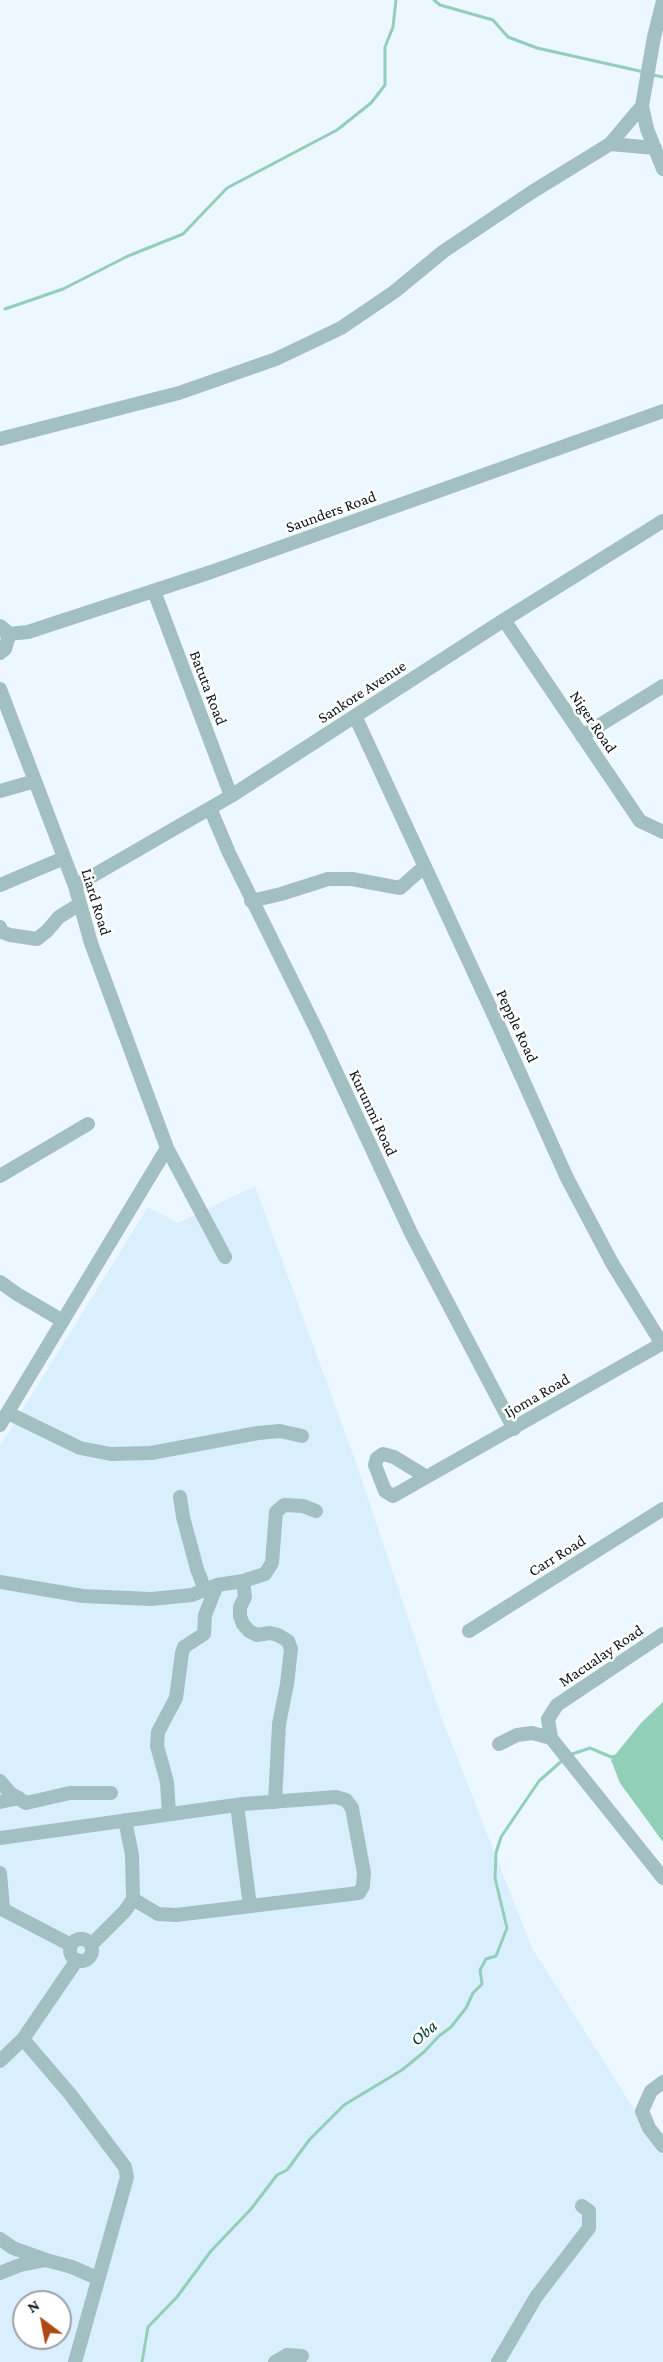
<!DOCTYPE html>
<style>
body{margin:0}
#map{position:relative;width:663px;height:2362px;overflow:hidden;background:#edf7ff;font-family:"Crimson Pro",serif}
canvas{display:block}
.north{position:absolute;left:12px;top:2290px;width:60px;height:60px;box-sizing:border-box;background:#fff;border:2px solid #9da1a3;border-radius:50%;rotate:328deg;font-size:16px;font-weight:700;line-height:24px;text-align:center;color:#0a141a}
.north::after{content:'';display:block;margin:auto;width:21px;height:27px;background:#ad4913;clip-path:polygon(50% 0,100% 100%,50% 72%,0 100%)}
</style>
<div id="map">
<canvas width="663" height="2362"></canvas>
<div class="north">N</div>
</div>
<script>
const context = document.querySelector('canvas').getContext('2d');
context.lineJoin = 'round';
function paint(path, color) { context.fillStyle = color; context.fill(path, 'evenodd'); }
const poly = rows => new Path2D(rows.map(r => 'M' + r).join(''));
function trace(path, color, width, dash) { context.strokeStyle = color; context.lineWidth = width; context.lineCap = dash ? 'butt' : 'round'; context.setLineDash(dash || []); context.stroke(path); }
function write(font, color, halo, rows, align = 'center') {
  context.font = font + ' "Crimson Pro",serif'; context.lineWidth = 5; context.setLineDash([]); context.textBaseline = 'middle'; context.strokeStyle = halo; context.fillStyle = color; for (const [text, x, y, turn = 0] of rows) {
    context.save(); context.translate(x, y); context.rotate((+turn || 0) * Math.PI / 180); context.textAlign = isNaN(turn) ? turn : align; if (halo) context.strokeText(text, 0, 0); context.fillText(text, 0, 0); context.restore();
  }
}
const built = poly([
 [255,1186,355,1460,440,1714,532,1948,663,2155,663,2362,0,2362,0,1446,148,1207,178,1223],
 [24,2302,60,2302,60,2338,24,2338]
]);
const water = poly([
 [663,1702,663,1842,620,1783,611,1760,641,1723]
]);
const stream = poly([
 [434,0,440,5,493,20,508,37,537,48,644,72],
 [653,75,663,77],
 [5,309,63,289,128,256,183,234,227,188,337,130,371,103,385,85,385,47,393,27,396,0],
 [569,1755,590,1748,611,1757,616,1756],
 [142,2362,148,2327,177,2297,211,2251,251,2209,277,2175,287,2170,310,2139,344,2105,402,2070,424,2052,439,2036,451,2027,466,2008,473,1993,482,1984,480,1970,486,1959,496,1956,507,1928,495,1878,496,1853,501,1837,539,1781,564,1759]
]);
const minor = poly([
 [663,1,654,37,642,106,647,129,663,169],
 [610,144,655,148],
 [0,439,179,393,276,359,341,328,394,292,444,251,532,192,610,144,642,106],
 [154,591,231,796],
 [504,620,640,821,663,832],
 [0,626,6,631,8,639,5,649,0,653],
 [8,634,28,632,211,572,663,411],
 [0,689,75,886,91,943,167,1148,0,1425],
 [355,716,497,1022,567,1178,612,1263,662,1344],
 [582,736,663,686],
 [0,791,35,781],
 [210,808,229,853,318,1033,411,1233,514,1429],
 [0,885,64,858],
 [75,886,231,796,504,620,663,521],
 [251,901,281,894,328,879,352,879,400,888,424,867],
 [0,927,2,932,10,935,37,939,47,931,59,917,80,904],
 [167,1148,225,1257],
 [0,1176,88,1124],
 [0,1282,17,1294,63,1321],
 [8,1413,80,1448,111,1454,151,1453,258,1433,280,1431,302,1436],
 [425,1476,394,1457,383,1454,377,1458,375,1465,385,1491,393,1496,663,1343],
 [180,1497,183,1517,197,1569,205,1590],
 [243,1581,245,1597,240,1607,240,1616,243,1624,249,1631,257,1635,270,1633,278,1635,288,1641,291,1649,287,1684,279,1724,275,1802],
 [0,1582,83,1596,151,1599,192,1595,217,1585,243,1581,265,1574,272,1563,276,1512,284,1505,303,1506,316,1511],
 [469,1631,663,1509],
 [663,1634,557,1705,548,1719,551,1738,663,1878],
 [499,1744,517,1735,532,1733,551,1738],
 [0,1781,10,1793,26,1803,70,1793,111,1793],
 [0,1802,19,1798],
 [237,1805,250,1906],
 [169,1814,167,1782,157,1746,158,1732,176,1698,182,1653,184,1647,204,1634,205,1615,217,1585],
 [0,1838,243,1804,336,1797,346,1800,352,1808,364,1873,363,1886,359,1893,176,1915,158,1914,133,1899],
 [0,1873,3,1909],
 [0,1908,71,1945],
 '70 1950a11 11 0 1 1 22 0a11 11 0 1 1-22 0Z',
 [91,1945,125,1911,133,1899,132,1855,125,1820],
 [23,2039,70,2094,125,2167,127,2177,75,2362],
 [0,2061,23,2039,77,1960],
 [663,2082,651,2091,642,2111,649,2128,663,2146],
 [0,2239,13,2248,44,2259],
 [0,2273,20,2265,46,2260,72,2267,97,2278],
 [275,2362,287,2355,302,2356],
 [498,2362,536,2297,589,2228,589,2211,582,2206]
]);
const streetNames = [
 ["Saunders Road",331,512,-20],
 ["Batuta Road",208,688,69],
 ["Sankore Avenue",362,692,-33],
 ["Niger Road",593,722,56],
 ["Liard Road",96,902,73],
 ["Pepple Road",517,1026,65],
 ["Kurunmi Road",373,1113,65],
 ["Ijoma Road",537,1396,-30],
 ["Carr Road",557,1556,-32],
 ["Macualay Road",601,1656,-34]
];
const waterNames = [
 ["Oba",424,2033,-41]
];
paint(built, '#daeffd');
paint(water, '#92cfb9');
trace(stream, '#92cfb9', 3);
trace(minor, '#a2bfc2', 14);
write('16px', '#0a141a', '#fff', streetNames);
write('italic 18px', '#0b4132', '#fff', waterNames);
</script>
